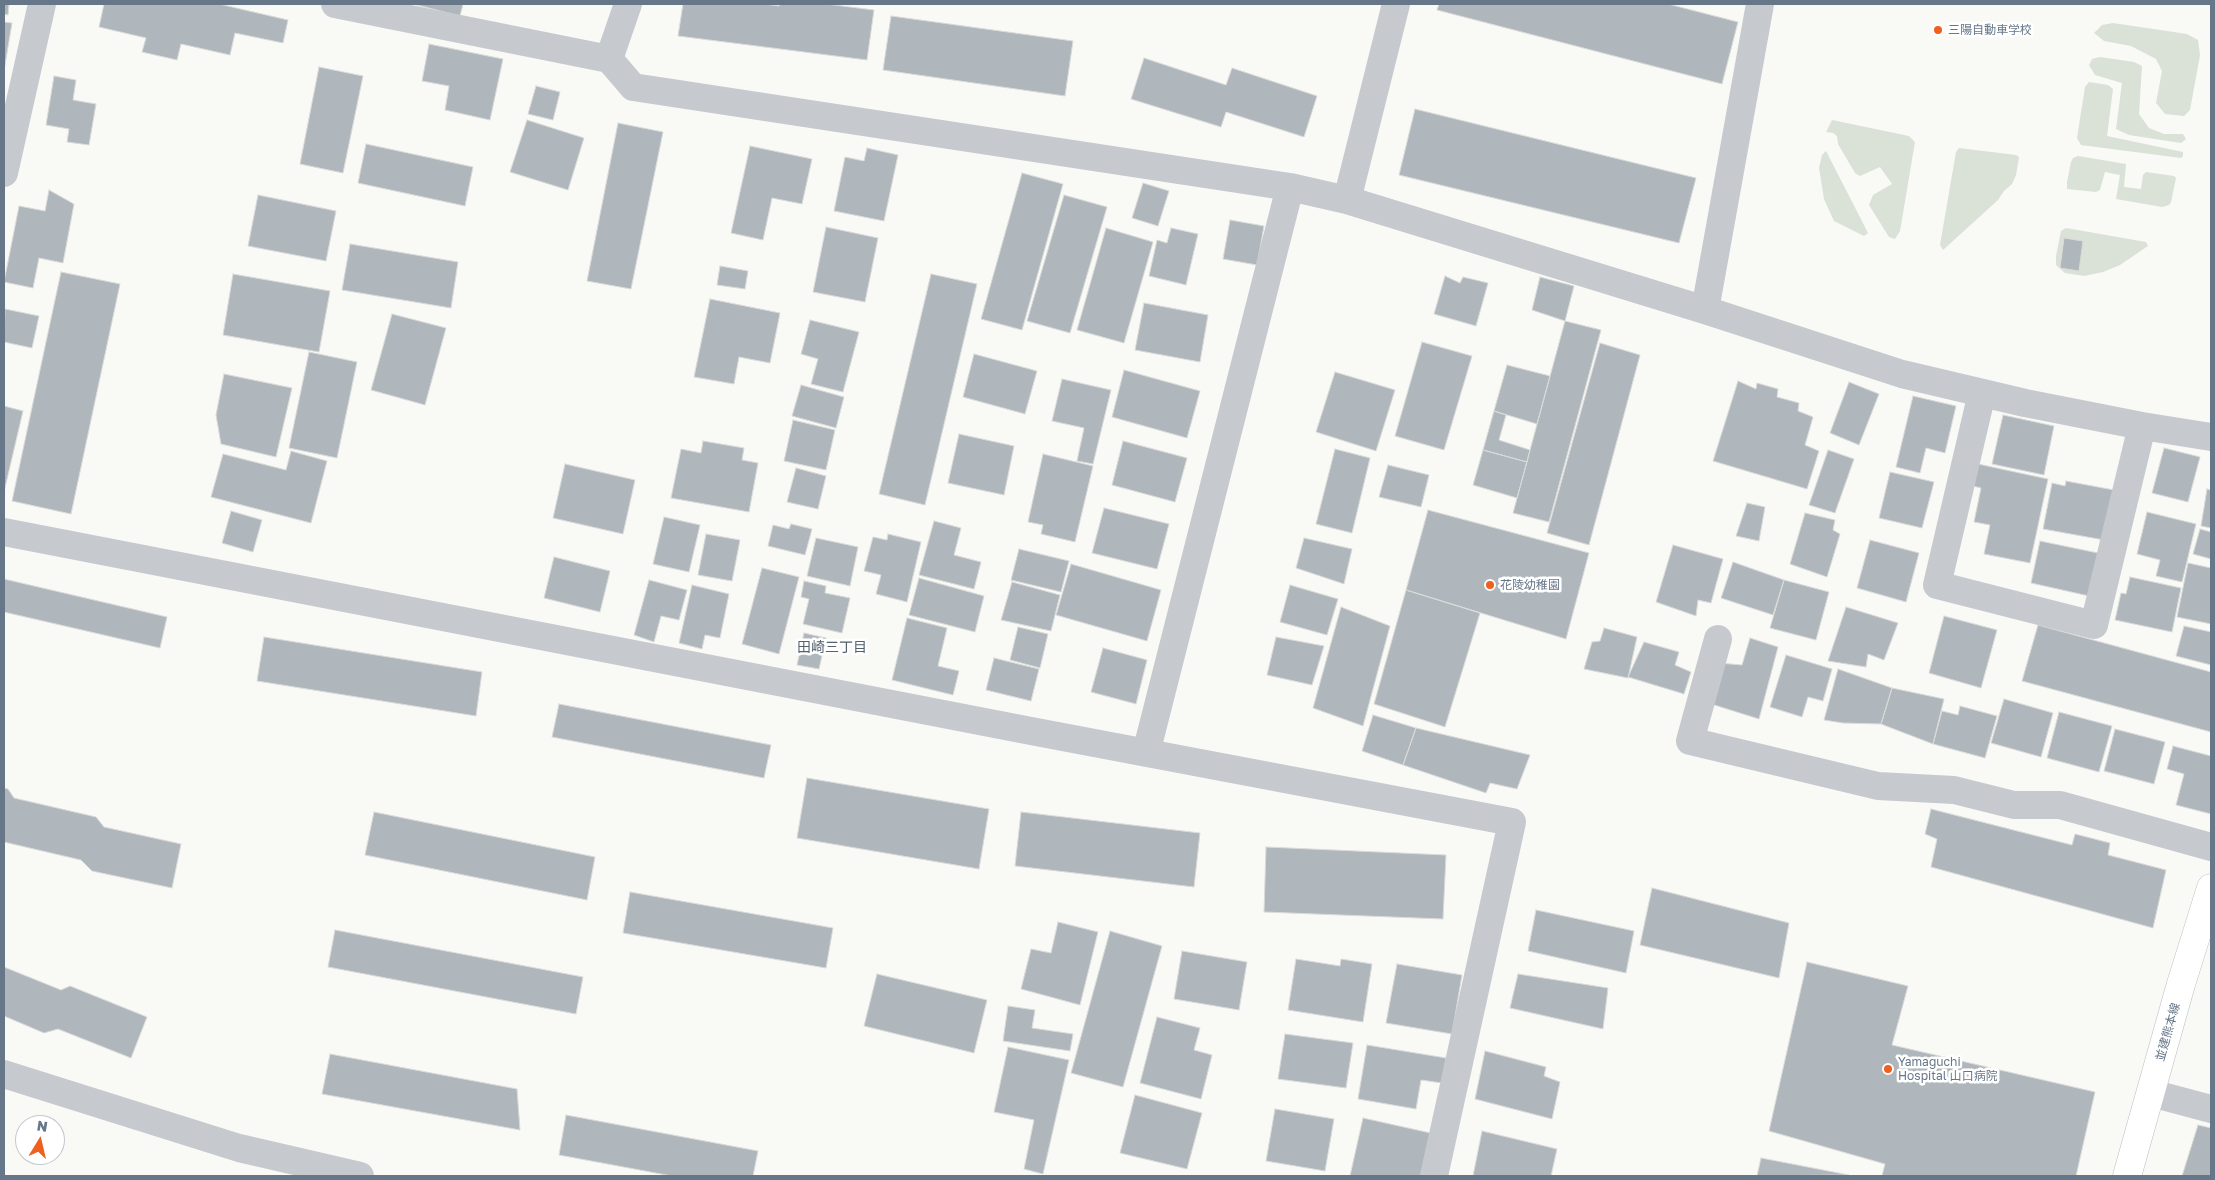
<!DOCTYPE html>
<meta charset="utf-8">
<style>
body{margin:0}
#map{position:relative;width:2215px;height:1180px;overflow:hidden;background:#f9f9f6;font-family:"Golos Text",sans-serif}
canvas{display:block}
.frame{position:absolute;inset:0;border:5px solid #667789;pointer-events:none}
.north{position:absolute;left:15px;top:1115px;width:50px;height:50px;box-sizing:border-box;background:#fff;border:1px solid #c2c9d0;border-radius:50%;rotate:9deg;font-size:14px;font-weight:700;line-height:20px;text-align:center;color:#667789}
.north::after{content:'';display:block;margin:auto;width:18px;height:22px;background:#ef5f20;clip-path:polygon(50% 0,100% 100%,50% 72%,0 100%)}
</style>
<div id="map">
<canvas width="2215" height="1180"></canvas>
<div class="frame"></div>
<div class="north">N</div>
</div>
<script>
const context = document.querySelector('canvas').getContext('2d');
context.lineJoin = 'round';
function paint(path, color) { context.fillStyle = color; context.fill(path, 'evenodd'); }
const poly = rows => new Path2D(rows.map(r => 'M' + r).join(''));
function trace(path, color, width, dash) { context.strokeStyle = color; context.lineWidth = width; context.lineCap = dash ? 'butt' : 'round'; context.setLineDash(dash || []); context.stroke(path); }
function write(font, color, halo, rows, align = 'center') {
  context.font = font + ' "Golos Text","Noto Sans JP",sans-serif'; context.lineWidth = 5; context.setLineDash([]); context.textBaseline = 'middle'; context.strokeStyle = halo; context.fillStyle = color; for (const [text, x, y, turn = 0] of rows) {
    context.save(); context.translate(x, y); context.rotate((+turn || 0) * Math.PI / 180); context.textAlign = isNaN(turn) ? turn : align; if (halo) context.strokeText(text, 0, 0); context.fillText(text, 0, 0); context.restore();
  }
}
const green = poly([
 [2113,23,2187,34,2198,40,2200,55,2190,110,2184,116,2165,114,2156,103,2162,71,2156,59,2131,46,2104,41,2094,33,2102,25],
 [2100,57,2134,62,2142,66,2139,114,2149,128,2164,134,2183,134,2186,139,2181,143,2129,135,2116,129,2122,83,2095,75,2089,65,2092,59],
 [2089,82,2108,85,2113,89,2107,136,2183,152,2183,156,2181,158,2081,145,2077,138,2085,87],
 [1832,120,1909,136,1915,142,1900,231,1895,239,1889,237,1869,205,1873,195,1892,184,1880,167,1860,176,1855,173,1838,144,1837,136,1833,133,1826,132],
 [1959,148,2016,155,2019,157,2016,175,2012,184,2004,191,1998,200,1943,250,1940,245,1956,152],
 [1826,151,1868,233,1864,236,1834,221,1824,199,1819,168,1822,155],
 [2078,156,2126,164,2124,187,2141,189,2143,175,2146,172,2174,176,2176,178,2171,202,2169,205,2162,207,2116,199,2120,175,2105,172,2100,190,2096,192,2067,189,2067,182,2071,162,2073,158],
 [2066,228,2146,242,2148,246,2120,265,2103,272,2084,276,2065,273,2056,265,2056,256,2061,231]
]);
const building = poly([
 [4,4,9,4,8,15,4,14,4,4],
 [104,4,219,4,288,20,283,43,235,33,230,55,181,44,177,60,142,52,146,38,99,27,104,4],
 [413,4,463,4,460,16,413,4],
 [683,4,764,4,779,6,780,4,826,4,874,10,867,60,678,36,683,4],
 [1439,4,1668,4,1738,22,1722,84,1437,10,1439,4],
 [891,16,1073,41,1065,96,883,70,891,16],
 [4,22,12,23,4,71,4,22],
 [429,44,503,59,490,120,445,110,449,86,422,81,429,44],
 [1144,58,1226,85,1232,68,1317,96,1304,137,1226,112,1221,127,1131,99,1144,58],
 [319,67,363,76,343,173,300,164,319,67],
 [54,76,76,80,73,100,96,104,89,145,67,142,69,129,46,125,54,76],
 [536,86,560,92,553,120,528,114,536,86],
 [1415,109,1696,178,1679,243,1399,175,1415,109],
 [527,120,584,138,568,190,510,172,527,120],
 [618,123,663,132,631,289,587,281,618,123],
 [366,144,473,167,465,206,358,183,366,144],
 [750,146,812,159,802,204,772,198,763,240,731,233,750,146],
 [867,148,898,155,884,221,834,211,845,157,864,161,867,148],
 [1022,173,1063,184,1022,330,981,319,1022,173],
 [1143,183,1169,191,1158,226,1132,218,1143,183],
 [49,190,74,204,63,263,39,258,33,288,4,282,19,206,45,211,49,190],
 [258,195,336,211,326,261,248,246,258,195],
 [1064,195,1107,207,1070,333,1027,321,1064,195],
 [1230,220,1264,226,1257,265,1223,259,1230,220],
 [826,227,878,238,865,302,813,292,826,227],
 [1106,228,1153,242,1124,343,1077,330,1106,228],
 [1171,228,1198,234,1186,285,1149,276,1157,240,1167,243,1171,228],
 [2064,238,2083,241,2079,271,2060,268,2064,238],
 [350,244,458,262,451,308,342,290,350,244],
 [720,266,748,271,745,289,717,285,720,266],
 [61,272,120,284,71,514,12,501,61,272],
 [233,274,330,291,319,352,223,335,233,274],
 [931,274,977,284,925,505,879,494,931,274],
 [1445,276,1460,283,1463,277,1488,283,1476,326,1434,314,1445,276],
 [1540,277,1574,286,1565,321,1532,310,1540,277],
 [710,299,780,313,770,363,739,357,734,384,694,377,710,299],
 [1144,303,1208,315,1200,362,1135,350,1144,303],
 [5,309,39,316,32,348,4,342,5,309],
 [392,314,446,328,425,405,371,390,392,314],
 [810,320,859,332,843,392,811,384,818,359,801,354,810,320],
 [1565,321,1601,330,1549,522,1513,513,1565,321],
 [1422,342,1472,356,1444,450,1395,436,1422,342],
 [1600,343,1640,355,1589,545,1547,533,1600,343],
 [309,352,357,362,337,458,289,448,309,352],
 [974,354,1037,371,1025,414,963,397,974,354],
 [1507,365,1550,376,1537,424,1494,411,1507,365],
 [1124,370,1200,391,1187,438,1112,417,1124,370],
 [1335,372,1395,390,1376,451,1316,432,1335,372],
 [224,374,292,388,276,457,221,444,216,415,224,374],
 [1062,379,1111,390,1093,464,1077,461,1084,428,1052,421,1062,379],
 [1738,381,1756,389,1757,383,1778,389,1777,397,1799,403,1798,411,1813,417,1805,445,1819,451,1807,489,1713,461,1738,381],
 [1849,382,1879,394,1859,445,1830,433,1849,382],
 [801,385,844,397,836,428,792,416,801,385],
 [1913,396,1956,406,1945,453,1926,448,1920,473,1896,467,1913,396],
 [4,406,23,411,4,492,4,406],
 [1494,411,1506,415,1499,440,1530,450,1527,462,1483,450,1494,411],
 [2003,415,2054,426,2044,475,1992,464,2003,415],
 [793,420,835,430,826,470,784,461,793,420],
 [959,434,1014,446,1004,495,948,483,959,434],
 [703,441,744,448,742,460,758,463,749,512,671,498,681,449,701,453,703,441],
 [1123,441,1187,458,1175,502,1112,485,1123,441],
 [2164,448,2200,457,2188,502,2152,493,2164,448],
 [1335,449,1370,458,1352,533,1316,524,1335,449],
 [1483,450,1527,462,1517,498,1473,485,1483,450],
 [1828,450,1854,459,1835,513,1809,505,1828,450],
 [291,451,327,461,311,523,211,497,223,454,286,470,291,451],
 [1043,454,1093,466,1075,542,1041,534,1043,525,1028,522,1043,454],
 [565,464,635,480,623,534,553,518,565,464],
 [1978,464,2048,479,2030,563,1984,554,1990,525,1974,522,1981,488,1973,486,1978,464],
 [1388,465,1429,475,1421,507,1379,497,1388,465],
 [796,468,826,476,818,509,787,502,796,468],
 [1890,472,1934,482,1922,528,1879,518,1890,472],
 [2066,481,2114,490,2104,540,2043,529,2052,483,2065,486,2066,481],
 [2207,489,2211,490,2211,528,2201,526,2207,489],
 [1747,503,1765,507,1759,541,1736,536,1747,503],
 [1104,508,1169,524,1157,569,1092,553,1104,508],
 [1428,510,1589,553,1566,639,1406,590,1428,510],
 [231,511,262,520,253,552,222,543,231,511],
 [2147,512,2196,524,2182,582,2156,576,2160,560,2137,554,2147,512],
 [1805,513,1835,520,1833,530,1840,534,1827,577,1790,564,1805,513],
 [664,517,700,525,689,572,653,564,664,517],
 [934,521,961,528,954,555,981,562,974,589,919,575,934,521],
 [791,524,812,529,805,555,768,546,773,525,789,529,791,524],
 [2200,529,2211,532,2211,559,2193,554,2200,529],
 [706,534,740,540,732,581,698,575,706,534],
 [888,534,921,542,907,602,876,594,881,575,864,571,873,537,887,540,888,534],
 [816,538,858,547,850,586,807,576,816,538],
 [1304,538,1352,549,1344,584,1296,568,1304,538],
 [1870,540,1919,553,1906,602,1857,588,1870,540],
 [2040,541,2098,553,2089,596,2031,583,2040,541],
 [1673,545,1723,559,1711,603,1698,600,1696,616,1656,602,1673,545],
 [1019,549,1069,561,1061,592,1011,580,1019,549],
 [554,557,610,571,600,612,544,598,554,557],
 [1733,562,1784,580,1773,615,1721,598,1733,562],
 [2188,563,2211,568,2211,624,2177,617,2188,563],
 [1071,564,1161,590,1147,641,1056,615,1071,564],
 [762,568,799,577,779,654,742,644,762,568],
 [2130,577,2181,588,2172,632,2115,620,2121,593,2126,594,2130,577],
 [919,578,984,596,975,632,909,615,919,578],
 [4,579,167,617,160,648,4,612,4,579],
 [649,580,687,590,679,620,661,616,654,642,634,635,649,580],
 [1784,580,1829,592,1816,640,1770,628,1784,580],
 [804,581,826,586,825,593,850,598,842,633,803,624,809,599,801,597,804,581],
 [1012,582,1060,595,1051,631,1001,620,1012,582],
 [692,585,729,594,720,638,705,635,702,649,679,643,692,585],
 [1290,585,1338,599,1327,635,1280,622,1290,585],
 [1406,590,1480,613,1445,727,1374,704,1406,590],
 [1341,607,1390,626,1363,726,1313,708,1341,607],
 [1846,607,1898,623,1884,660,1868,654,1866,667,1828,661,1846,607],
 [1944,616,1997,630,1981,688,1929,673,1944,616],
 [907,618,947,628,938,666,959,671,953,695,892,680,907,618],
 [2038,625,2211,672,2211,732,2022,681,2038,625],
 [2184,626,2211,632,2211,665,2176,656,2184,626],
 [1018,627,1048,634,1040,668,1010,660,1018,627],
 [1604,628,1637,637,1628,678,1584,669,1592,642,1600,641,1604,628],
 [804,633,826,638,819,669,797,665,804,633],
 [264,637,482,672,476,716,257,681,264,637],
 [1276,637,1324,646,1312,685,1267,675,1276,637],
 [1750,638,1778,647,1759,719,1708,703,1719,663,1742,665,1750,638],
 [1644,642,1679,652,1675,665,1691,672,1684,694,1628,677,1644,642],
 [1103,648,1147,660,1136,704,1091,692,1103,648],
 [1786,655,1832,669,1823,701,1808,697,1802,717,1770,707,1786,655],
 [994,658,1039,669,1031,701,986,690,994,658],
 [1838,669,1892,688,1881,724,1843,723,1824,720,1838,669],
 [1892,688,1944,699,1933,744,1881,724,1892,688],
 [2004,699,2053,713,2041,757,1991,743,2004,699],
 [559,704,771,745,764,778,552,737,559,704],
 [1960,706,1997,716,1985,758,1933,744,1942,711,1958,715,1960,706],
 [2059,712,2112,726,2099,772,2047,758,2059,712],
 [1373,715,1416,728,1403,765,1362,751,1373,715],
 [1416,728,1530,755,1517,789,1490,783,1486,793,1403,765,1416,728],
 [2115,729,2165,742,2154,784,2104,771,2115,729],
 [2173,746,2211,756,2211,814,2176,805,2184,774,2167,769,2173,746],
 [807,778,989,809,979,869,797,838,807,778],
 [4,788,8,789,14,798,96,817,104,827,181,844,172,888,92,871,81,860,4,842,4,788],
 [1931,809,2072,845,2075,834,2110,843,2108,855,2166,870,2153,928,1931,867,1937,839,1925,834,1931,809],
 [374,812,595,857,587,900,365,855,374,812],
 [1021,812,1200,833,1194,887,1015,866,1021,812],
 [1266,847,1446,855,1443,919,1264,912,1266,847],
 [1652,888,1789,923,1779,978,1640,945,1652,888],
 [630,892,833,928,826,968,623,933,630,892],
 [1536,910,1634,931,1626,973,1528,951,1536,910],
 [1058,922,1098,932,1080,1005,1021,989,1031,949,1051,953,1058,922],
 [335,930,583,977,576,1014,328,967,335,930],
 [1110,931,1162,946,1123,1087,1071,1073,1110,931],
 [1182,951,1247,962,1239,1010,1174,999,1182,951],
 [1296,959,1340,966,1341,959,1372,964,1363,1022,1288,1010,1296,959],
 [1807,962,1908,986,1892,1045,2095,1092,2076,1176,1882,1176,1885,1164,1769,1131,1807,962],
 [1397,964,1462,975,1452,1034,1386,1023,1397,964],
 [4,967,61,990,70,986,147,1017,131,1058,58,1029,44,1033,4,1016,4,967],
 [877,974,987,1000,974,1053,864,1026,877,974],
 [1518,974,1608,988,1603,1029,1510,1008,1518,974],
 [1008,1006,1035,1010,1032,1028,1073,1034,1070,1051,1003,1041,1008,1006],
 [1157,1017,1200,1028,1194,1050,1212,1055,1201,1099,1140,1083,1157,1017],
 [1285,1034,1353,1043,1346,1088,1278,1079,1285,1034],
 [1367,1045,1446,1058,1442,1083,1421,1080,1416,1109,1358,1099,1367,1045],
 [1008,1047,1069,1060,1043,1174,1024,1169,1034,1120,994,1112,1008,1047],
 [1485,1051,1546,1067,1544,1076,1560,1082,1552,1119,1475,1099,1485,1051],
 [330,1054,517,1089,520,1130,322,1094,330,1054],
 [1135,1095,1202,1113,1187,1169,1120,1153,1135,1095],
 [1275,1109,1334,1119,1325,1171,1266,1161,1275,1109],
 [566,1115,758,1151,753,1176,672,1176,559,1155,566,1115],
 [1363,1118,1435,1134,1425,1176,1350,1176,1363,1118],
 [2198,1125,2211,1128,2211,1176,2182,1176,2198,1125],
 [1482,1131,1557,1149,1551,1176,1473,1176,1482,1131],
 [1761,1158,1849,1175,1757,1176,1761,1158]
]);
const minor = poly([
 [335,4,609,59,633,87,1290,187,1347,200,1705,310,1902,374,2025,403,2142,426,2211,437],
 [609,59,628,4],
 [4,173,42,4],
 [1347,200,1396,4],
 [1705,310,1760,4],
 [1982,393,1937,585,2094,625,2142,426],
 [4,532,1031,731,1512,822,1434,1176],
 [1718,639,1690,741,1878,786,1954,790,2014,805,2060,805,2211,847],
 [1146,753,1290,187],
 [4,1074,239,1148,360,1176],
 [2151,1093,2211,1109]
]);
const secondary = poly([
 [2127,1176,2181,984,2211,888]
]);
const markers = [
 [1938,30,5,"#ef5f20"],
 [1490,585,5,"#ef5f20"],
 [1888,1069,5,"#ef5f20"]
];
const poiNames = [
 ["三陽自動車学校",1948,30],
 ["花陵幼稚園",1500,585],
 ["Yamaguchi",1898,1062],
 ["Hospital 山口病院",1898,1076]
];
const streetNames = [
 ["並建熊本線",2168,1032,-74]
];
const neighbourhoodNames = [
 ["田崎三丁目",832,648]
];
paint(green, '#dae1d7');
paint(building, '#afb7bd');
trace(building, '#dadbd8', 1);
trace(secondary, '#babfc4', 29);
trace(minor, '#c6cace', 28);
trace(secondary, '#fff', 28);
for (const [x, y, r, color] of markers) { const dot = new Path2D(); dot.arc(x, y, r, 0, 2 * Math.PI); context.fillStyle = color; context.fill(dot); trace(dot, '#fff', 2); }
write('12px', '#667789', '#fff', poiNames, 'left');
write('12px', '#667789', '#fff', streetNames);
write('14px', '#54616e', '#fff', neighbourhoodNames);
</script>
